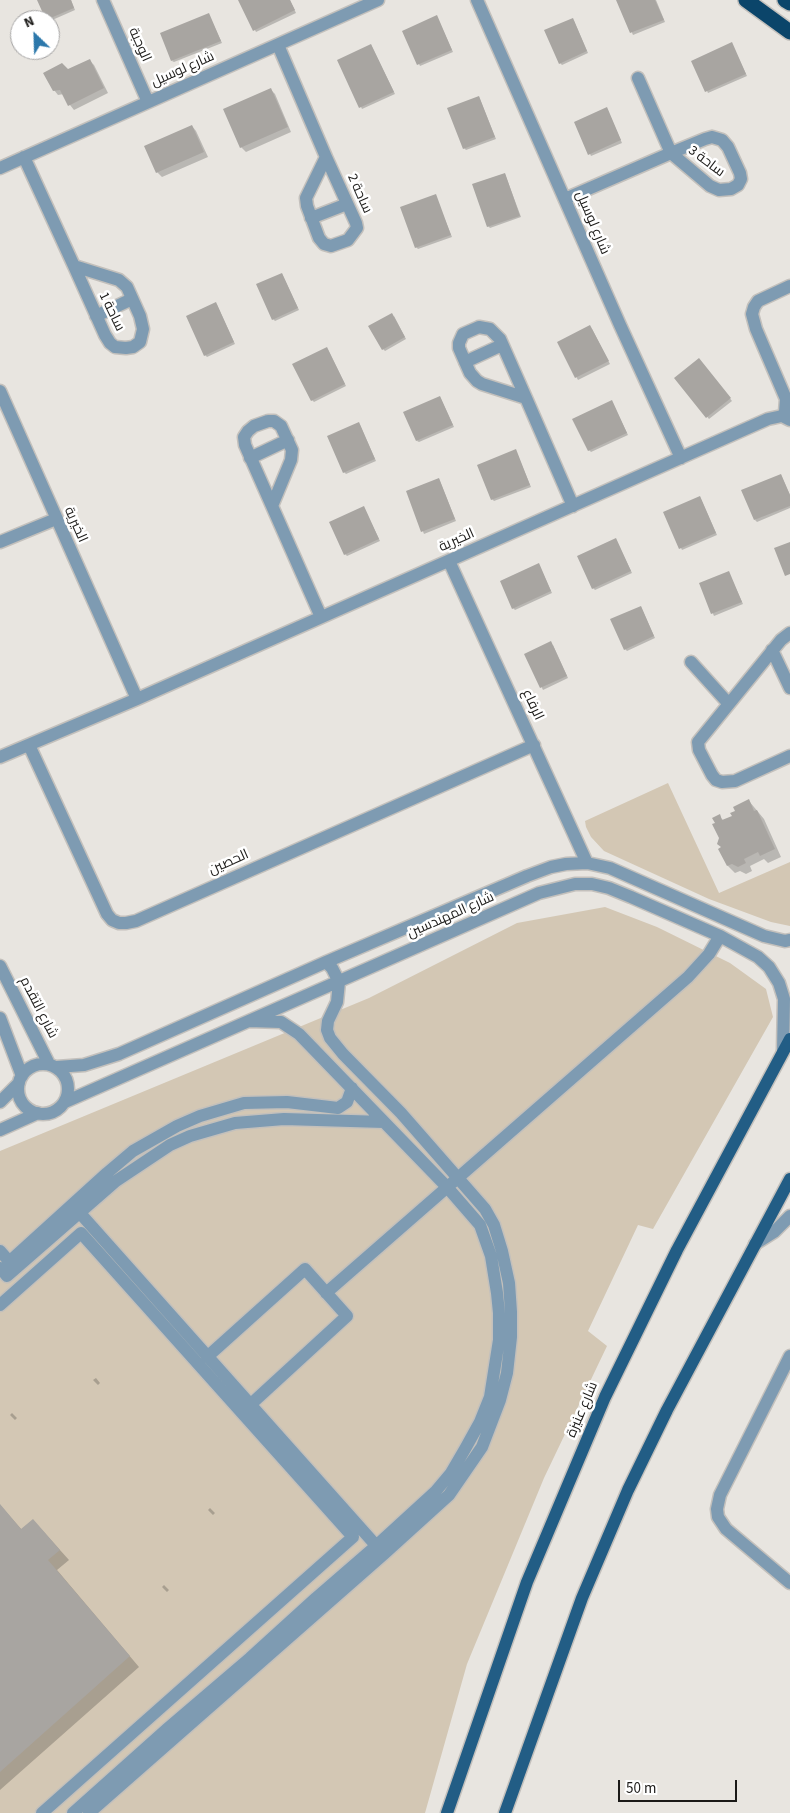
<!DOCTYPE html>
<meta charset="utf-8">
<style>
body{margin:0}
#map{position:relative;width:790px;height:1813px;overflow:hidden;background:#e8e5e0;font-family:"Source Sans 3",sans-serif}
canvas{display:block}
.north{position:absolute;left:10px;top:10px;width:50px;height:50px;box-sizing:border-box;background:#fff;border:1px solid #a4a3a3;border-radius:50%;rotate:336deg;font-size:14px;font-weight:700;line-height:20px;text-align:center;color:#1b1a18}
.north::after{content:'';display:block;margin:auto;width:18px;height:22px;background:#2c78ab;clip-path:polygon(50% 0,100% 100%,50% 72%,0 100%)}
.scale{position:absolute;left:618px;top:1780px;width:119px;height:22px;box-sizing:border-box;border:2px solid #1b1a18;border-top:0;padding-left:6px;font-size:15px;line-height:18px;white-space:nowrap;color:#1b1a18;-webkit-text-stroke:4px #fff;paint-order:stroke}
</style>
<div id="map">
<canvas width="790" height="1813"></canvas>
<div class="north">N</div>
<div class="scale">50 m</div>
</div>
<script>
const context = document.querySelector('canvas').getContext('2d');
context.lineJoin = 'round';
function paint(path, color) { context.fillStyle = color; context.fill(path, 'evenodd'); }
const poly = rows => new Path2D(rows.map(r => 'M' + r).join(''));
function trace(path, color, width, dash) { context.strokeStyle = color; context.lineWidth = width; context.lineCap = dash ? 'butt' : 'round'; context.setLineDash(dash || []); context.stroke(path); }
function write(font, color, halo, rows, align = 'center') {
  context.font = font + ' "Source Sans 3",Cairo,sans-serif'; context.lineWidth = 5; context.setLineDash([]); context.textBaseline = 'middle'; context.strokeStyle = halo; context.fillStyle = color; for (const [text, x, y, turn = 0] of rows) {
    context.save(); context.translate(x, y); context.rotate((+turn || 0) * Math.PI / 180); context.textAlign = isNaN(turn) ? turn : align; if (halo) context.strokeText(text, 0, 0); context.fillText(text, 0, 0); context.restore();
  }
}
const green = poly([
 [668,783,719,893,790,862,790,926,771,922,709,899,604,851,591,837,586,827,585,821],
 [605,907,657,927,730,963,766,989,773,1017,653,1229,638,1225,588,1331,607,1346,544,1478,467,1664,425,1813,0,1813,0,1151,369,998,517,923]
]);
const shadow = poly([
 [38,0,71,0,75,10,50,21,47,20],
 [239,0,290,0,296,13,256,32],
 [656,0,665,22,633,35,618,1],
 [209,15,222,43,174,62,172,61],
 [438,19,453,52,420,66,403,31],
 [574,21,588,53,562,65,560,63],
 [732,44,747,76,708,93,693,61],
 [371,45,395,94,362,109,361,107],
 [89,60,94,65,108,93,74,110,70,105,64,94,58,95,54,90,68,71],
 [271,90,275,94,291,132,246,152,241,147],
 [479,97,496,139,466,150,464,148],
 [608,111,622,143,591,156,575,122],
 [192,126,196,131,208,157,162,177,157,172],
 [505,174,521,217,490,228,488,226],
 [435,195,452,237,418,249,416,247],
 [282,274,299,310,275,321,273,319],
 [217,305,235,344,207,357,205,355],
 [394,316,406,339,385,351,383,349],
 [592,329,610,364,578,380,558,343],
 [328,350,346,386,314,402,312,400],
 [699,360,732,401,709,419,676,378],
 [440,397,454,427,419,442,417,441],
 [613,404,628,435,591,452,589,450],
 [360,425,376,461,346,474,344,472],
 [516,451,531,487,494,501,492,499],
 [781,475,790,495,790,508,757,522,755,520],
 [439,479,456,521,424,534,407,491],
 [700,497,717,535,682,550,664,513],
 [364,508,380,541,347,556,345,554],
 [617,542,632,573,595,590,593,588],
 [540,567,552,593,515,610,513,608],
 [729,573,743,604,714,616,700,584],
 [641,607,655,638,627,651,625,649],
 [553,645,568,678,543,690,526,655],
 [749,801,764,819,781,857,768,863,764,859,750,866,752,871,746,874,740,871,735,873,728,866,716,824,719,816,724,821,733,817,736,811],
 [96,1378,100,1383,98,1385,93,1380],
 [12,1413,17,1418,15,1420,10,1415],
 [0,1505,22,1530,42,1530,69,1560,57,1570,139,1667,0,1790],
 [210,1508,215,1513,213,1515,208,1510],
 [164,1585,169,1590,167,1592,162,1587]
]);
const building = poly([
 [37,0,71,0,74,8,46,20],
 [238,0,290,0,295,10,253,31],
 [616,0,655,0,664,20,630,33],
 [209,13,221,41,171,61,160,33],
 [437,15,452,50,417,65,402,31],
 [573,18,587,51,559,64,544,30],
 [732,42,746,74,705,92,691,61],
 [371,44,394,92,359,108,337,60],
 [90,59,104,88,68,106,60,90,53,91,43,73,62,63,68,69],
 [271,88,288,127,240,148,223,109],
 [479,96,495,137,463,149,447,108],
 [607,107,621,140,588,155,574,122],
 [192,125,204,152,156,173,144,146],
 [505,173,520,216,487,227,472,184],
 [436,194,451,235,415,248,400,207],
 [282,273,298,308,272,320,256,284],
 [216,302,234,342,204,356,186,316],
 [392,313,405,337,382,350,368,326],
 [590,325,609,361,575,378,557,342],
 [327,347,345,384,311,401,292,364],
 [699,358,731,398,706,418,674,378],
 [440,396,453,425,416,441,403,412],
 [612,400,627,433,588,451,572,419],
 [359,422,375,459,343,473,327,436],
 [516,449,530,485,491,500,477,465],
 [781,474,790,495,790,506,754,520,741,490],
 [439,478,455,519,421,532,406,491],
 [700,496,716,533,679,549,663,512],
 [364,506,379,539,344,555,329,522],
 [616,538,631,571,592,589,577,556],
 [790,542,790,574,785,576,774,548],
 [539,563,551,591,512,609,500,581],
 [729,571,742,602,711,614,699,583],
 [641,606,654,636,624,650,610,619],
 [551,641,567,676,540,688,524,654],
 [749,799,754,811,757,810,775,849,760,856,758,852,744,859,746,863,738,867,732,864,727,866,718,849,721,847,717,844,719,838,712,824,715,823,712,818,720,814,722,820,732,816,730,813,735,811,733,807],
 [0,1504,21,1529,33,1519,60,1550,48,1560,130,1656,0,1772]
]);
const minor = poly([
 [103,0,148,102],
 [477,0,620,325,681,458],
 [278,45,326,157],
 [712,137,722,140,728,147,740,173,741,179,738,185,731,189,719,190,710,186,671,153,705,139,712,137],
 [24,157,74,266],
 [326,157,356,223,357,228,348,240,331,246,324,244,319,238,307,206,306,198,326,157],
 [0,168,378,0],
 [565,199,671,153,638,78],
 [311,218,347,204],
 [74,266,119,280,127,287,140,316,143,329,140,342,133,347,126,348,115,347,110,343,105,335,74,266],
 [96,316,132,299],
 [479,327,490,329,500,339,526,398,482,384,477,381,470,373,459,348,459,343,463,334,479,327],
 [465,362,502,345],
 [0,391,137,699],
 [526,398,573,506],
 [782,416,785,412,786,399,756,329,752,314,754,307,758,301,790,286],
 [268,421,274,421,281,426,292,450,291,460,272,506,245,445,244,437,248,431,254,426,268,421],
 [250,458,288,440],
 [272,506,321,617],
 [0,542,56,519],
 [449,561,587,863],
 [790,633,781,640,698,742,699,750,712,775,716,780,722,782,735,781,790,756],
 [772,650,790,688],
 [691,662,728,703],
 [29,745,107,914,112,920,119,923,126,923,136,921,534,745],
 [0,757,137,699,768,419,782,416,790,420],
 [0,966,49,1064],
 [0,1018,22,1076],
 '18 1089a25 25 0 1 1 50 0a25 25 0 1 1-50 0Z',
 [57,1067,84,1065,119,1054,326,962,527,876,551,867,566,864,587,863,610,868,764,936,785,941,790,940],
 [0,1102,19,1083],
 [65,1102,539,893,575,884,592,884,609,888,631,897,720,936,758,957,769,967,779,983,784,999,783,1051],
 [0,1130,38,1113],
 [79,1212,381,1551],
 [755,1244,774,1232,790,1216],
 [0,1251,14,1267],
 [9,1262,107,1173,133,1151,177,1126,200,1116,244,1103,287,1102,338,1108,347,1102,352,1088],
 [0,1268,7,1276,116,1181,170,1145,190,1136,235,1123,284,1119,384,1122],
 [326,1293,688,977,709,954,720,936],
 [0,1305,81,1233,353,1537,42,1813],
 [790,1356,720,1495,717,1509,718,1517,726,1529,790,1583],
 [207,1357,305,1269,347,1316,250,1405],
 [73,1813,167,1729,250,1658,316,1598,376,1546,435,1492,451,1473,465,1449,480,1422,490,1397,499,1340,499,1313,497,1293,491,1256,480,1225,447,1187,299,1034,281,1022,249,1021],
 [89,1813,384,1554,449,1495,482,1447,500,1400,507,1373,511,1337,511,1312,509,1283,502,1251,494,1225,485,1209,401,1113,343,1054,330,1038,327,1030,328,1021,337,1002,339,982,332,968,326,962]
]);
const major = poly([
 [447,1813,527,1582,605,1397,677,1250,790,1039],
 [505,1813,582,1598,628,1490,667,1410,790,1179]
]);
const highway = poly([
 [746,0,790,32],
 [785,0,790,3]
]);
const streetNames = [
 ["الوجبة",139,45,66],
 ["شارع لوسيل",183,70,-24],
 ["ساحة 3",706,162,37],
 ["ساحة 2",359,194,66],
 ["شارع لوسيل",592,223,67],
 ["ساحة 1",111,312,64],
 ["الخيرية",75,525,66],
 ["الخيرية",457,541,-24],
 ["الرفاع",532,705,65],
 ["الحصين",229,863,-24],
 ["شارع المهندسين",451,916,-24],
 ["شارع التقدم",38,1008,63],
 ["شارع عنيزة",583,1410,-67]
];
paint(green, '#d3c7b4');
paint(shadow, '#0003');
paint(building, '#a8a5a1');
trace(minor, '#c3c0bc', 15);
trace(major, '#c3c0bc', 15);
trace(highway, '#c3c0bc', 18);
trace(minor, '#7e9bb2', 12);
trace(major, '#225d85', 12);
trace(highway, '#0b456a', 15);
write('14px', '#1b1a18', '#fff', streetNames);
</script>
